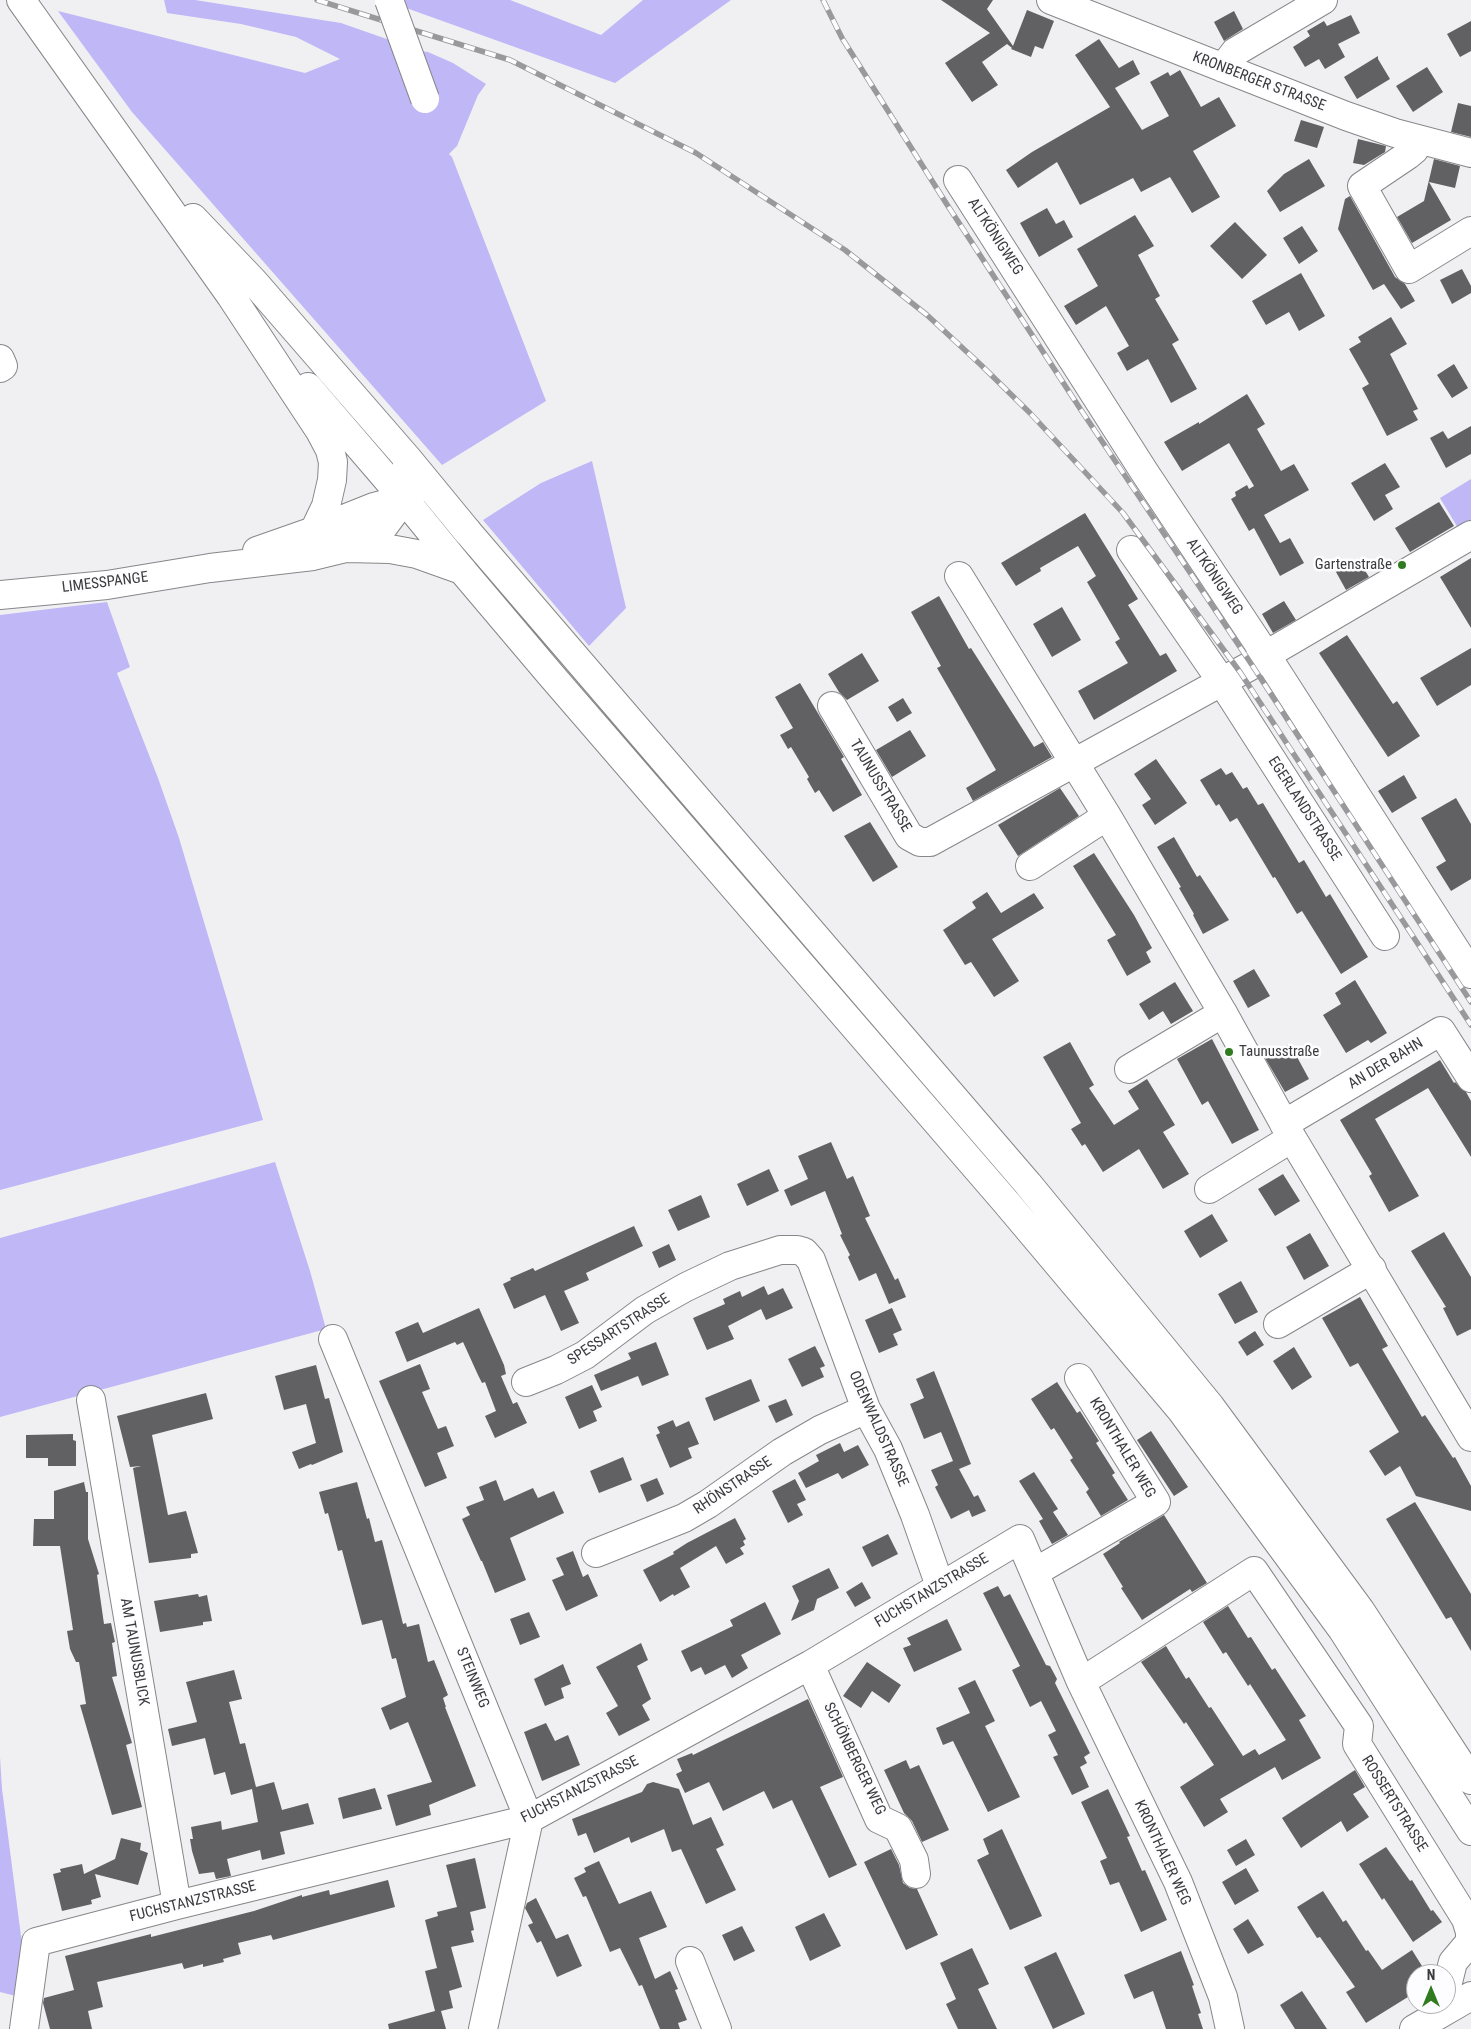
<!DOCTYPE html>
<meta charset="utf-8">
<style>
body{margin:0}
#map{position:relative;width:1471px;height:2029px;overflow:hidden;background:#f0f0f3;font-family:"Roboto Condensed",sans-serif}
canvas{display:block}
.north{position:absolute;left:1406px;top:1964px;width:50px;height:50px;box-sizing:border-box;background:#fdfdff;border:1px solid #afafb1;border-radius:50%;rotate:0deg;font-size:14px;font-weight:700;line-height:20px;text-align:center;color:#3b3b3d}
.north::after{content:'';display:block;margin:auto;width:18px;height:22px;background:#307a20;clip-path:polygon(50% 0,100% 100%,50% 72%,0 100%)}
</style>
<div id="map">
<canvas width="1471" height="2029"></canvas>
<div class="north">N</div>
</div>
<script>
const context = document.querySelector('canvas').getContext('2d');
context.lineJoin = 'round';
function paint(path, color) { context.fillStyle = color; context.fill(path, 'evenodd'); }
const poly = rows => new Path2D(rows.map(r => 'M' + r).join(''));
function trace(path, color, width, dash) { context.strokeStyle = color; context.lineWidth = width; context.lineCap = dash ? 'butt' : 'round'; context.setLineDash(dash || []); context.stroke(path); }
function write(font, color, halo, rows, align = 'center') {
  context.font = font + ' "Roboto Condensed",sans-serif'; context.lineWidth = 5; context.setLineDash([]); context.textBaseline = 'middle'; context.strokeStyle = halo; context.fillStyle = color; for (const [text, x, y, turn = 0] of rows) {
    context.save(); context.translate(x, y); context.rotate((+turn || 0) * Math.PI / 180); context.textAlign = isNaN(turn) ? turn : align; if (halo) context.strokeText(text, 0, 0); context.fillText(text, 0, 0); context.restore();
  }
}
const green = poly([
 [164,0,195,0,341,23,421,51,428,52,453,63,486,84,478,95,457,146,449,154,452,157,546,401,442,465,132,112,58,11,305,73,340,59,296,37,241,24,167,13],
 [384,0,510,0,601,35,643,0,731,0,615,83],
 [592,461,626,608,589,646,483,520,541,483],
 [1471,479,1471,522,1458,528,1440,498],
 [107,602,130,667,117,673,158,778,179,838,263,1120,0,1190,0,615],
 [275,1162,310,1271,326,1329,0,1417,0,1238],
 [0,1757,2,1789,22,1944,16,1996,0,1992]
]);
const building = poly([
 [941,0,993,0,987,9,1013,46,1027,10,1054,21,1043,49,1035,46,1031,57,1011,49,1012,48,1007,44,982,62,998,85,972,102,945,63,990,33],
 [1234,11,1243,29,1224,41,1214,22],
 [1351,15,1360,33,1338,44,1345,57,1325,69,1319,59,1305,67,1293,47,1310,36,1307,31,1324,21,1327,26],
 [1471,21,1471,51,1460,57,1447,34],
 [1099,39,1119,68,1133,60,1140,74,1115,88,1142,130,1169,116,1150,82,1168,72,1170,76,1180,70,1201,107,1219,97,1236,126,1193,151,1220,197,1192,213,1170,177,1141,192,1133,178,1080,205,1057,162,1018,188,1006,170,1032,152,1110,107,1075,55],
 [1378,56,1378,59,1390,79,1357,99,1344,77],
 [1427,67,1443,92,1413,112,1396,86],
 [1458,103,1471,106,1471,137,1451,132],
 [1301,120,1324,127,1317,148,1294,141],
 [1358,139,1386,146,1385,152,1364,165,1353,163],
 [1309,159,1325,186,1280,212,1267,191,1284,174],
 [1434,159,1460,166,1455,188,1429,182,1451,220,1412,243,1397,217,1424,201],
 [1350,196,1395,277,1405,284,1415,301,1401,309,1384,284,1373,290,1338,229,1345,199],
 [1047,208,1056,224,1064,220,1073,237,1039,257,1020,223],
 [1135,215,1154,246,1138,255,1160,296,1155,299,1179,340,1172,344,1197,389,1171,403,1148,359,1127,371,1117,353,1129,346,1106,306,1076,325,1064,306,1098,286,1077,249],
 [1235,222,1267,255,1242,279,1210,246],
 [1302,226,1318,251,1299,264,1283,238],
 [1462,269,1471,286,1471,293,1452,304,1440,280],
 [1301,273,1325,316,1299,331,1289,312,1266,325,1252,301],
 [1391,317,1407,344,1390,354,1418,409,1413,411,1418,420,1387,436,1362,388,1369,384,1349,349,1361,342,1358,337],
 [1454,364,1468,388,1452,398,1437,375],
 [1247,394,1265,424,1257,429,1281,471,1294,464,1309,490,1264,515,1280,543,1290,538,1304,563,1280,576,1254,528,1249,531,1231,499,1236,496,1235,492,1247,485,1249,489,1254,486,1229,443,1182,471,1164,442,1199,422,1199,424],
 [1471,426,1471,454,1446,468,1430,438,1443,431,1448,439],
 [1385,463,1400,487,1385,495,1393,509,1374,521,1351,483],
 [1439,502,1454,526,1410,552,1395,528],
 [1085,513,1138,599,1128,605,1160,656,1166,653,1177,671,1094,720,1078,691,1128,663,1115,642,1120,639,1087,582,1096,576,1078,546,1040,568,1041,571,1016,586,1001,563],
 [1471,558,1471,628,1440,577],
 [1358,559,1369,577,1346,590,1336,572],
 [939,596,969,649,971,648,1034,747,1043,742,1052,757,973,801,966,788,996,770,937,668,941,666,911,612],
 [1284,601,1296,620,1273,633,1262,614],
 [1062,607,1081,640,1052,657,1033,624],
 [1347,635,1393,704,1397,701,1420,736,1388,757,1319,653],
 [1471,648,1471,685,1437,706,1420,678],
 [862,653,879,681,847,700,839,692,828,674],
 [800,683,844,757,841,759,862,795,833,812,819,790,815,793,807,779,809,777,791,747,788,749,780,735,793,728,775,697],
 [903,698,912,713,897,722,888,707],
 [910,730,926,756,892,777,876,750],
 [1156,759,1187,803,1155,825,1142,805,1151,799,1134,774],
 [1221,768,1226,775,1232,772,1243,789,1247,787,1258,805,1263,803,1299,863,1304,860,1326,897,1330,894,1368,957,1341,974,1302,911,1297,914,1275,877,1273,878,1237,818,1230,822,1219,804,1216,806,1200,780],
 [1404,775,1417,798,1392,813,1378,791],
 [1060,788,1079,816,1018,856,998,825],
 [1456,798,1471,824,1471,879,1451,891,1436,867,1446,861,1421,818],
 [870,822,898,867,873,882,844,836],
 [1174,837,1197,877,1200,875,1229,920,1203,934,1193,915,1194,914,1179,888,1181,887,1157,847],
 [1094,853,1134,915,1152,948,1146,952,1151,962,1127,976,1107,940,1116,935,1073,866],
 [987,892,1001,913,1034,893,1044,908,992,939,1019,981,994,997,971,962,965,965,943,930,976,908,972,902],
 [1254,969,1270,996,1248,1008,1233,981],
 [1355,980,1387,1033,1371,1043,1368,1040,1346,1053,1323,1015,1341,1004,1335,993],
 [1175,982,1193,1011,1171,1024,1163,1011,1149,1020,1139,1004],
 [1212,1039,1259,1130,1232,1144,1208,1101,1202,1105,1177,1059],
 [1070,1042,1094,1085,1089,1088,1114,1125,1139,1109,1128,1091,1147,1079,1175,1125,1163,1132,1189,1174,1163,1189,1139,1149,1103,1172,1085,1144,1082,1146,1071,1129,1081,1123,1043,1057],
 [1290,1044,1309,1079,1285,1092,1265,1058],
 [1440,1060,1454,1083,1455,1082,1466,1092,1471,1101,1471,1157,1428,1088,1375,1119,1419,1196,1389,1212,1369,1176,1372,1174,1340,1120],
 [831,1142,847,1179,853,1176,870,1216,865,1218,895,1280,898,1278,906,1297,889,1304,876,1273,859,1281,848,1257,850,1255,840,1235,842,1234,825,1191,791,1206,784,1190,808,1179,798,1156],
 [769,1169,779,1191,747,1206,737,1184],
 [1283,1174,1300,1201,1275,1216,1258,1189],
 [701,1195,710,1217,678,1231,668,1210],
 [1212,1214,1228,1241,1200,1258,1184,1231],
 [634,1226,643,1246,586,1273,589,1280,564,1291,579,1323,561,1331,545,1295,514,1309,503,1284,511,1280,510,1278,533,1268,535,1271],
 [1444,1232,1471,1277,1471,1329,1457,1336,1443,1308,1446,1307,1411,1251],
 [1310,1233,1329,1266,1304,1280,1286,1247],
 [669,1244,676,1260,659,1268,652,1252],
 [1241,1281,1258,1312,1235,1324,1218,1294],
 [764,1286,768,1295,783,1288,793,1308,766,1320,761,1309,728,1326,734,1339,707,1350,693,1318,725,1304,723,1299,740,1291,742,1297],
 [1360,1297,1388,1346,1382,1349,1422,1417,1425,1415,1453,1458,1455,1457,1471,1486,1471,1511,1416,1496,1400,1466,1385,1476,1369,1451,1399,1432,1358,1363,1350,1367,1322,1318],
 [479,1308,504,1365,506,1374,501,1376,513,1404,517,1402,527,1423,495,1438,485,1416,496,1411,485,1382,482,1383,478,1375,463,1342,457,1345,455,1342,407,1362,395,1332,418,1322,423,1333],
 [892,1308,902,1330,893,1334,898,1345,879,1353,865,1320],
 [1255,1331,1264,1345,1247,1356,1238,1342],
 [656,1342,669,1375,642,1386,638,1376,601,1391,594,1375,631,1359,628,1353],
 [815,1346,825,1366,820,1368,824,1377,802,1387,788,1359],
 [1294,1347,1312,1377,1292,1390,1273,1361],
 [420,1364,430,1389,422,1392,438,1429,446,1426,454,1446,437,1453,447,1478,425,1487,379,1381],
 [316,1365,325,1399,329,1398,343,1452,312,1465,311,1464,299,1469,292,1452,316,1443,306,1404,284,1410,275,1376],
 [934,1371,971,1464,959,1469,974,1497,978,1495,986,1511,972,1517,969,1510,951,1519,935,1487,938,1485,931,1470,953,1461,941,1432,924,1439,910,1404,924,1398,916,1379],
 [751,1379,760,1401,714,1421,705,1398],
 [1057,1382,1077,1413,1080,1411,1099,1441,1096,1443,1115,1473,1112,1475,1128,1500,1101,1516,1086,1492,1089,1489,1070,1460,1073,1458,1054,1428,1051,1430,1031,1399],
 [592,1385,602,1407,593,1411,597,1421,579,1429,565,1397],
 [206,1393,213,1419,152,1435,168,1515,186,1511,198,1553,191,1554,191,1558,149,1563,133,1468,141,1466,130,1467,117,1416],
 [786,1399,793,1415,776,1423,768,1406],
 [673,1420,676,1427,689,1421,699,1444,688,1448,692,1458,670,1468,656,1435,660,1433,657,1427],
 [1151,1431,1188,1487,1174,1496,1137,1440],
 [73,1434,73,1440,76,1441,76,1466,48,1466,48,1458,26,1458,26,1435],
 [840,1443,844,1452,858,1445,869,1465,842,1479,838,1473,806,1488,798,1473,819,1461,816,1455],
 [623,1457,632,1480,599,1493,590,1471],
 [1034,1472,1058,1509,1053,1512,1068,1535,1052,1544,1039,1521,1043,1519,1019,1481],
 [657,1478,664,1494,647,1502,640,1485],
 [795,1479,806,1500,797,1504,803,1515,788,1523,772,1491],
 [496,1480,504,1501,533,1488,538,1498,554,1491,564,1513,510,1538,526,1580,495,1593,482,1561,481,1561,462,1519,470,1515,466,1507,484,1500,479,1487],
 [84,1482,86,1492,88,1492,88,1539,99,1574,97,1575,104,1624,111,1623,115,1642,112,1643,117,1676,112,1677,132,1743,126,1745,142,1807,112,1815,80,1705,86,1704,79,1662,76,1662,70,1649,67,1631,73,1630,60,1546,33,1546,34,1519,54,1519,54,1491],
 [357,1482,367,1519,369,1518,375,1542,382,1540,403,1624,406,1623,407,1627,419,1624,428,1662,434,1660,448,1695,443,1698,446,1707,445,1707,476,1786,429,1805,431,1815,396,1826,387,1795,432,1782,408,1722,390,1730,381,1708,406,1697,396,1658,392,1659,382,1620,362,1625,342,1550,338,1551,328,1513,325,1514,319,1492],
 [1415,1502,1471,1594,1471,1651,1451,1617,1446,1619,1386,1519],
 [1164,1515,1207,1583,1192,1592,1190,1589,1142,1620,1121,1588,1123,1587,1103,1554,1120,1543,1119,1542],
 [735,1518,746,1539,743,1541,745,1545,740,1548,744,1554,726,1564,716,1546,680,1568,690,1587,674,1596,673,1594,660,1602,643,1570,674,1554,673,1552,687,1543],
 [888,1534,898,1554,872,1567,862,1547],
 [573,1551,583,1577,588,1574,598,1596,566,1611,552,1580,564,1575,556,1558],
 [829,1568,839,1588,817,1599,814,1610,791,1621,799,1601,792,1586],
 [862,1582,871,1598,855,1607,846,1592],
 [998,1586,1004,1597,1010,1594,1046,1665,1050,1666,1057,1679,1055,1683,1090,1753,1084,1757,1087,1763,1080,1767,1089,1787,1072,1795,1053,1757,1058,1755,1048,1735,1056,1731,1041,1701,1030,1707,1012,1670,1020,1666,983,1593],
 [198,1594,199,1597,207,1595,212,1621,203,1622,203,1625,160,1632,154,1601],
 [765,1602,781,1634,741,1655,748,1668,732,1678,725,1665,705,1675,701,1667,691,1672,681,1651,733,1626,730,1620],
 [1228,1606,1248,1638,1251,1637,1272,1670,1275,1668,1306,1716,1299,1720,1321,1758,1282,1780,1275,1767,1220,1799,1228,1812,1204,1827,1180,1787,1214,1765,1186,1722,1184,1724,1141,1662,1166,1646,1186,1679,1189,1677,1209,1708,1211,1707,1243,1756,1255,1749,1259,1755,1286,1740,1250,1684,1248,1686,1226,1652,1223,1654,1203,1622],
 [529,1612,540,1637,520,1645,510,1619],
 [947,1619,962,1650,914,1672,903,1648,911,1645,907,1638],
 [641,1643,648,1660,637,1666,651,1699,642,1705,650,1720,619,1736,606,1713,618,1706,596,1667],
 [867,1662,901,1685,889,1703,872,1691,861,1708,843,1696],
 [563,1664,571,1684,561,1688,564,1698,545,1706,534,1679],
 [234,1670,242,1699,229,1702,240,1744,245,1743,256,1787,274,1782,282,1810,308,1803,314,1824,280,1832,285,1854,262,1860,260,1850,227,1859,231,1876,216,1879,214,1872,199,1874,192,1851,190,1839,193,1839,191,1827,221,1821,222,1830,258,1822,252,1789,231,1795,225,1772,214,1775,205,1738,172,1746,168,1729,197,1722,186,1682],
 [975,1680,995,1721,985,1726,1020,1797,988,1812,953,1741,943,1745,936,1728,970,1713,958,1688],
 [808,1699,843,1777,820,1787,857,1865,829,1878,792,1800,773,1809,764,1791,723,1811,709,1782,685,1793,676,1774,682,1771,677,1759,692,1753,693,1755],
 [546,1723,555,1741,568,1735,580,1765,542,1781,524,1732],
 [906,1760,910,1769,919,1765,949,1830,922,1842,912,1821,904,1813,884,1770],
 [1355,1770,1365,1787,1353,1794,1369,1817,1347,1832,1341,1821,1301,1848,1282,1818],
 [653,1782,679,1789,693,1825,711,1817,724,1845,716,1849,736,1890,706,1904,681,1849,672,1852,664,1829,631,1843,629,1837,594,1853,586,1833,578,1836,572,1819,642,1792,647,1784],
 [375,1788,382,1809,343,1819,338,1798],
 [1108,1789,1130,1836,1127,1837,1142,1871,1145,1870,1167,1920,1141,1932,1119,1882,1110,1885,1100,1861,1107,1858,1081,1802],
 [1002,1829,1042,1916,1010,1930,977,1860,989,1854,983,1839],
 [121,1838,141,1843,140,1850,148,1853,138,1885,95,1874,101,1897,91,1900,92,1904,62,1911,53,1874,61,1872,60,1869,82,1864,84,1874,115,1859],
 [1246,1839,1255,1855,1236,1866,1227,1850],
 [1386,1847,1410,1881,1412,1880,1431,1911,1433,1910,1442,1922,1413,1942,1384,1898,1382,1900,1359,1864],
 [891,1849,899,1865,903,1883,910,1888,917,1889,938,1935,906,1950,864,1862],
 [475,1858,486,1908,470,1912,474,1930,471,1931,474,1942,451,1947,462,1987,449,1991,453,2008,441,2011,446,2029,389,2029,388,2024,435,2011,425,1971,437,1968,425,1920,438,1916,437,1912,457,1907,446,1865],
 [599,1861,619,1904,651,1891,667,1927,639,1938,655,1979,670,1971,678,1989,675,1990,687,2020,678,2023,680,2029,660,2029,642,1985,639,1986,620,1948,610,1952,586,1896,583,1897,574,1878,586,1872,584,1868],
 [1246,1868,1259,1891,1235,1905,1222,1882],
 [388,1880,395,1907,273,1940,271,1935,238,1943,241,1954,223,1959,224,1962,203,1967,203,1964,184,1969,182,1963,97,1982,103,2007,88,2011,92,2029,50,2029,43,2003,44,1998,74,1990,65,1956,151,1934,151,1937,254,1911,302,1895,302,1897,329,1890,330,1895],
 [1323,1891,1343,1922,1346,1920,1366,1951,1368,1950,1382,1970,1412,1950,1427,1974,1416,1974,1416,1992,1366,2023,1346,1992,1355,1987,1320,1937,1317,1938,1297,1907],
 [536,1898,556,1939,568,1934,582,1966,557,1977,541,1941,537,1943,528,1925,533,1923,525,1908,527,1903],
 [824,1913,841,1946,810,1961,795,1927],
 [1248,1919,1264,1945,1248,1954,1233,1929],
 [742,1926,755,1951,734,1961,722,1935],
 [972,1948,989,1984,978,1989,997,2029,958,2029,946,2004,956,1999,940,1963],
 [1181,1951,1194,1985,1192,1986,1201,2013,1198,2014,1203,2029,1166,2029,1153,1991,1134,1999,1124,1975],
 [1056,1952,1085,2014,1053,2029,1024,1967],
 [1302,1991,1327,2029,1295,2029,1280,2005]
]);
const minor = poly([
 [1051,0,1346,116,1395,133,1471,153],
 [1223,68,1235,52,1323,0],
 [1420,140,1414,150,1408,155,1362,186,1409,269,1471,231],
 [958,180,1145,473,1266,655,1471,974],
 [0,359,3,366,0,368],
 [1131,550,1222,682,1385,936],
 [959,576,1107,816,1223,1013,1292,1138,1471,1437],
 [832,706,909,836,920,842,930,842,1252,665,1266,655,1471,535],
 [1030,866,1107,816],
 [1129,1069,1223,1013],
 [1284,1124,1441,1031,1471,1078],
 [1209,1189,1292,1138],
 [1278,1324,1372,1269],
 [333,1339,529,1819,483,2029],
 [526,1382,556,1370,585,1355,645,1310,686,1287,730,1266,780,1250,797,1250,804,1252,811,1260,866,1409,888,1449,915,1515,940,1586],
 [91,1400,177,1905],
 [596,1553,684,1518,708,1504,782,1452,820,1430,866,1409],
 [1035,1572,1156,1502,1079,1378],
 [810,1665,879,1819,898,1828,914,1860,916,1874],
 [1081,1682,1254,1571,1359,1726,1357,1744,1466,1919,1470,1932,1470,1942,1453,1962,1446,1990],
 [690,1961,717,2029],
 [24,2029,36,1942,177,1905,529,1819,810,1665,1020,1539,1081,1682,1178,1882,1223,1997,1230,2029],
 [1414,2029,1471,1996]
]);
const major = poly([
 [21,0,231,296,320,431,330,450,333,462,332,480,326,506,314,531],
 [193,218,254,282,407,458,467,531],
 [308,387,405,500,462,570],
 [346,548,390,549,417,554,462,570],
 [257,551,314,531,374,507,404,499,410,499],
 [0,595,107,585,210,568,313,556,346,548,370,536,384,526,404,499,407,479,407,458]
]);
const highway = poly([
 [467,531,1028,1184,1210,1406,1360,1610,1471,1780],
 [462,570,550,674,1005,1201,1181,1410,1342,1629,1471,1831]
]);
const rail = poly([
 [317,0,510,60,696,153,845,250,927,315,981,365,1030,413,1123,513,1240,672,1471,1025],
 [823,0,842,38,946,203,1081,410,1252,665,1471,1002]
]);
const minorBridge = poly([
 [389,0,425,99]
]);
const markers = [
 [1402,565,5,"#307a20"],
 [1229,1052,5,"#307a20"]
];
const streetNames = [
 ["KRONBERGER STRASSE",1259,82,21],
 ["ALTKÖNIGWEG",995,237,57],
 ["ALTKÖNIGWEG",1214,577,56],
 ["LIMESSPANGE",105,583,-7],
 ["TAUNUSSTRASSE",880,786,59],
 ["EGERLANDSTRASSE",1304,809,57],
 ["AN DER BAHN",1386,1064,-31],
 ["SPESSARTSTRASSE",619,1330,-33],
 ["ODENWALDSTRASSE",878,1429,66],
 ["KRONTHALER WEG",1122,1448,59],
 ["RHÖNSTRASSE",733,1486,-34],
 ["FUCHSTANZSTRASSE",932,1591,-31],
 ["AM TAUNUSBLICK",134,1652,80],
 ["STEINWEG",472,1678,68],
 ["SCHÖNBERGER WEG",854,1759,64],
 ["FUCHSTANZSTRASSE",580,1790,-27],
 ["ROSSERTSTRASSE",1394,1804,58],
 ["KRONTHALER WEG",1162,1853,65],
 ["FUCHSTANZSTRASSE",193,1902,-14]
];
const poiNames = [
 ["Gartenstraße",1392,565],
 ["Taunusstraße",1239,1052,"left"]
];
paint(green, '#bfb7f6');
paint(building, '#616164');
trace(minor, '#87878a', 30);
trace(major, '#87878a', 30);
trace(highway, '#87878a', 30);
trace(minor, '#fff', 28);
trace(major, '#fff', 28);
trace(highway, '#fff', 28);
trace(rail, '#99999c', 5.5);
trace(rail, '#fdfdff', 4, [11]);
trace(minorBridge, '#87878a', 30, []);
trace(minorBridge, '#fff', 28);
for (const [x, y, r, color] of markers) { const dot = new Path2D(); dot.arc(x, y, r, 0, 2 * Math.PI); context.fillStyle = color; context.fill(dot); trace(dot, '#fdfdff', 2); }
write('15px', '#3b3b3d', '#fdfdff', streetNames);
write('15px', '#3b3b3d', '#fdfdff', poiNames, 'right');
</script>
